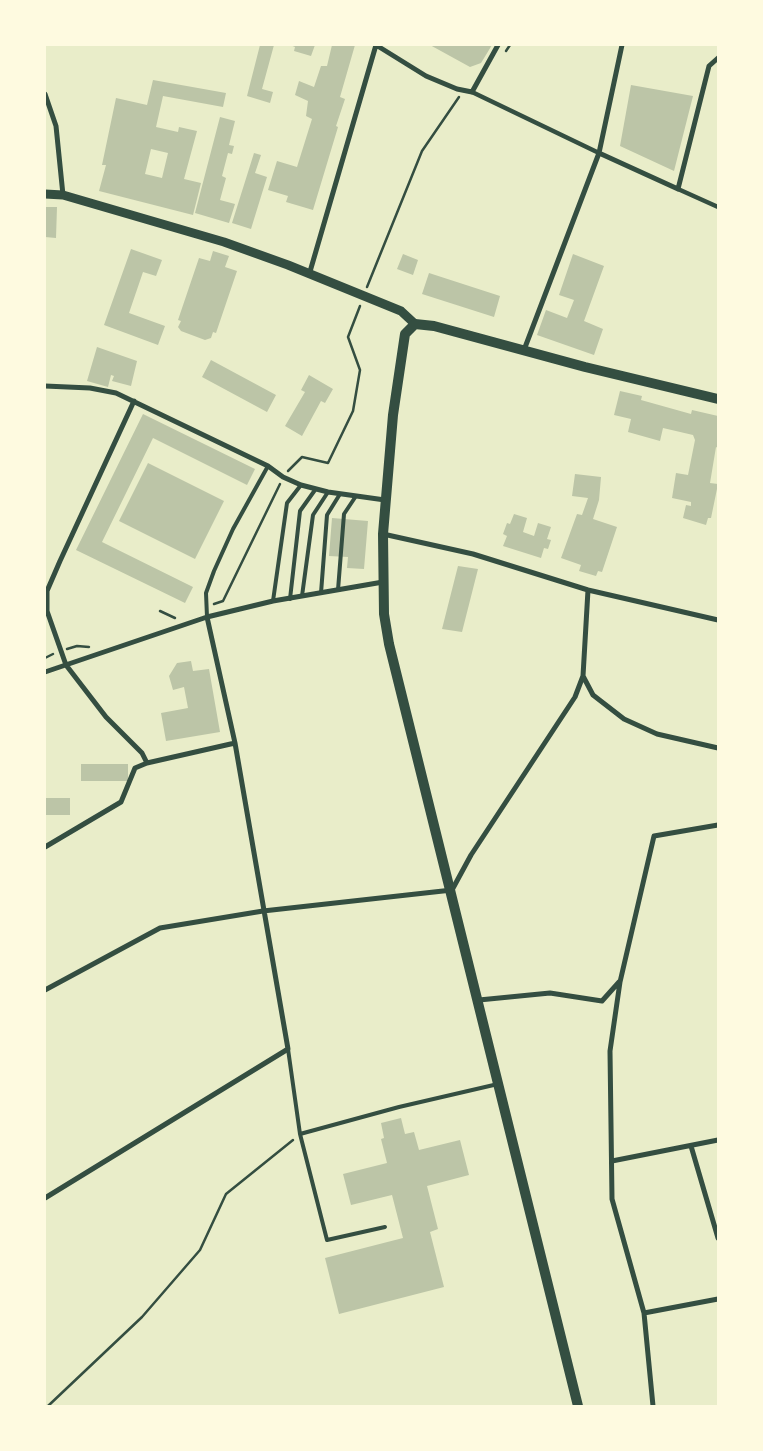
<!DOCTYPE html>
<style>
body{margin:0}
#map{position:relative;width:763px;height:1451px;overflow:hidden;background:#e9edc9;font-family:"Varela Round",sans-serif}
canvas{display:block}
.frame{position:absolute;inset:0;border:46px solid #fefae0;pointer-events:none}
</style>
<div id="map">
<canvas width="763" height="1451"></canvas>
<div class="frame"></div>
</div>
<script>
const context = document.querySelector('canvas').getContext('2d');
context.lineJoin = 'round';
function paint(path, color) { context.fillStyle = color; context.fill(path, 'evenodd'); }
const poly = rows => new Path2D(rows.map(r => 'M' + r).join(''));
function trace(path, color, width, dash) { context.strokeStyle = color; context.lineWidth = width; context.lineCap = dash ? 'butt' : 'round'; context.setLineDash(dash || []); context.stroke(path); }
const building = poly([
 [260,45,274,45,262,89,273,92,270,103,247,96],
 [290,45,315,45,311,56,294,51,295,47],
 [332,45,355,45,340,97,345,99,336,126,338,127,313,210,286,202,288,196,268,190,277,161,297,167,312,119,306,116,308,101,295,95,299,81,314,87,321,66,327,66],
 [430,45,492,45,481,63,470,67],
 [153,80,226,93,223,107,163,96,156,127,178,132,179,127,197,131,184,179,201,183,193,215,99,191,106,165,102,165,116,98,147,105],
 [151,149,168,153,162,178,145,174],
 [631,85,693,96,674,171,620,146],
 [220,117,235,121,229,145,234,146,232,154,228,153,222,176,226,178,220,200,235,204,229,223,195,213],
 [254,153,261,155,255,173,267,177,251,229,232,223],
 [45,207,57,207,56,238,45,237],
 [131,249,162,260,156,276,143,272,129,313,165,326,158,345,104,325],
 [213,251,229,256,225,267,237,271,216,333,213,332,211,338,205,340,181,331,178,327,181,321,178,320,199,258,210,261],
 [403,254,418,260,413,275,397,269],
 [573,254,604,266,584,321,603,329,594,355,537,335,546,310,567,318,574,300,559,295],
 [429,273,500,296,494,317,422,294],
 [97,347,137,361,131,386,112,381,114,376,111,375,108,387,87,381],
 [211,360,276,395,267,412,202,377],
 [309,375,333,389,325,403,321,401,302,436,285,426,305,392,301,390],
 [620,391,642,396,641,400,691,414,692,410,718,416,718,448,716,447,710,483,718,484,711,518,708,518,706,525,683,518,686,505,691,506,691,502,672,498,676,473,688,475,695,440,693,435,663,428,660,441,628,432,631,419,614,415],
 [143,414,255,469,247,485,153,438,102,542,193,587,185,603,76,550],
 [148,463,224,501,195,559,119,521],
 [575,474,601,477,599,500,593,519,617,527,602,572,598,571,596,576,579,571,581,565,561,558,577,514,582,515,588,498,572,496],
 [514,514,527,518,523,532,534,536,538,523,551,527,547,539,551,540,548,549,544,548,541,558,503,546,507,536,503,534,507,523,510,524],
 [332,518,368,521,364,569,347,568,348,557,329,556],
 [458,566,478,569,462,632,442,629],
 [191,661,193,671,209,669,220,732,166,741,161,713,188,708,184,687,173,690,169,676,177,663],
 [81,764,128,764,128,781,81,781],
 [45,798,70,798,70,815,45,815],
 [401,1118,405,1134,414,1132,419,1150,460,1140,469,1175,427,1186,438,1229,430,1232,444,1287,339,1314,325,1258,403,1238,392,1195,351,1205,343,1174,387,1163,381,1139,384,1138,381,1123]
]);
const path = poly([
 [506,51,510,45],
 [367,287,422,151,459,97],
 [288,471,302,457,328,463,353,411,360,370,348,337,360,306],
 [214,604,223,601,280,484],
 [160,611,175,618],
 [67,649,77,646,89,647],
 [45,658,53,654],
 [48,1406,142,1317,200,1250,226,1194,293,1140]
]);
const service = poly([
 [338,590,344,514,356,496],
 [321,593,327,515,340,494],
 [302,596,313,515,328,492],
 [290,599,300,511,315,490],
 [273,601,287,503,301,485],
 [207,617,206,593,214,571,233,529,268,466],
 [288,1049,300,1134],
 [385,1227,327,1240,300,1134,399,1107,498,1084]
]);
const pedestrian = poly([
 [472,92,599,153],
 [678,189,718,207]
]);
const minor = poly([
 [376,45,426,76,457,89,472,92,498,45],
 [45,94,56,126,63,195],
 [599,153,678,189,709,66,718,58],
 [309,275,376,45],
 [524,350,599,153,622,45],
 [45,386,90,388,116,393,268,466,283,477,301,485,328,492,385,500],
 [134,401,60,561,47,591,47,611,66,665,106,717,142,753,147,763],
 [383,534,473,554,588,590,718,620],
 [588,590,583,676,593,695,624,719,657,734,718,748],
 [45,672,207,617,273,601,383,582],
 [45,847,121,802,135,768,147,763,235,743],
 [45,990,160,928,263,911,452,890,471,855,575,697,583,676],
 [479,1000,550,993,602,1001,619,982],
 [691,1146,718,1238],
 [612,1161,718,1140],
 [45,1198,288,1049,235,743,207,617],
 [644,1313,718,1299],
 [653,1406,644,1313,612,1199,610,1051,620,982,654,836,718,825]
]);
const tertiary = poly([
 [45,194,63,195,224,242,288,265,401,311,415,324]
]);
const secondary = poly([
 [578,1406,389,644,384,614,383,534,393,415,405,334,415,324,434,326,585,367,718,399]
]);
paint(building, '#bcc5a7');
trace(path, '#344e41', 2.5);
trace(service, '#344e41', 4);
trace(pedestrian, '#344e41', 4.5);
trace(minor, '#344e41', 5);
trace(tertiary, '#344e41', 9);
trace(secondary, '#344e41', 10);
</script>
